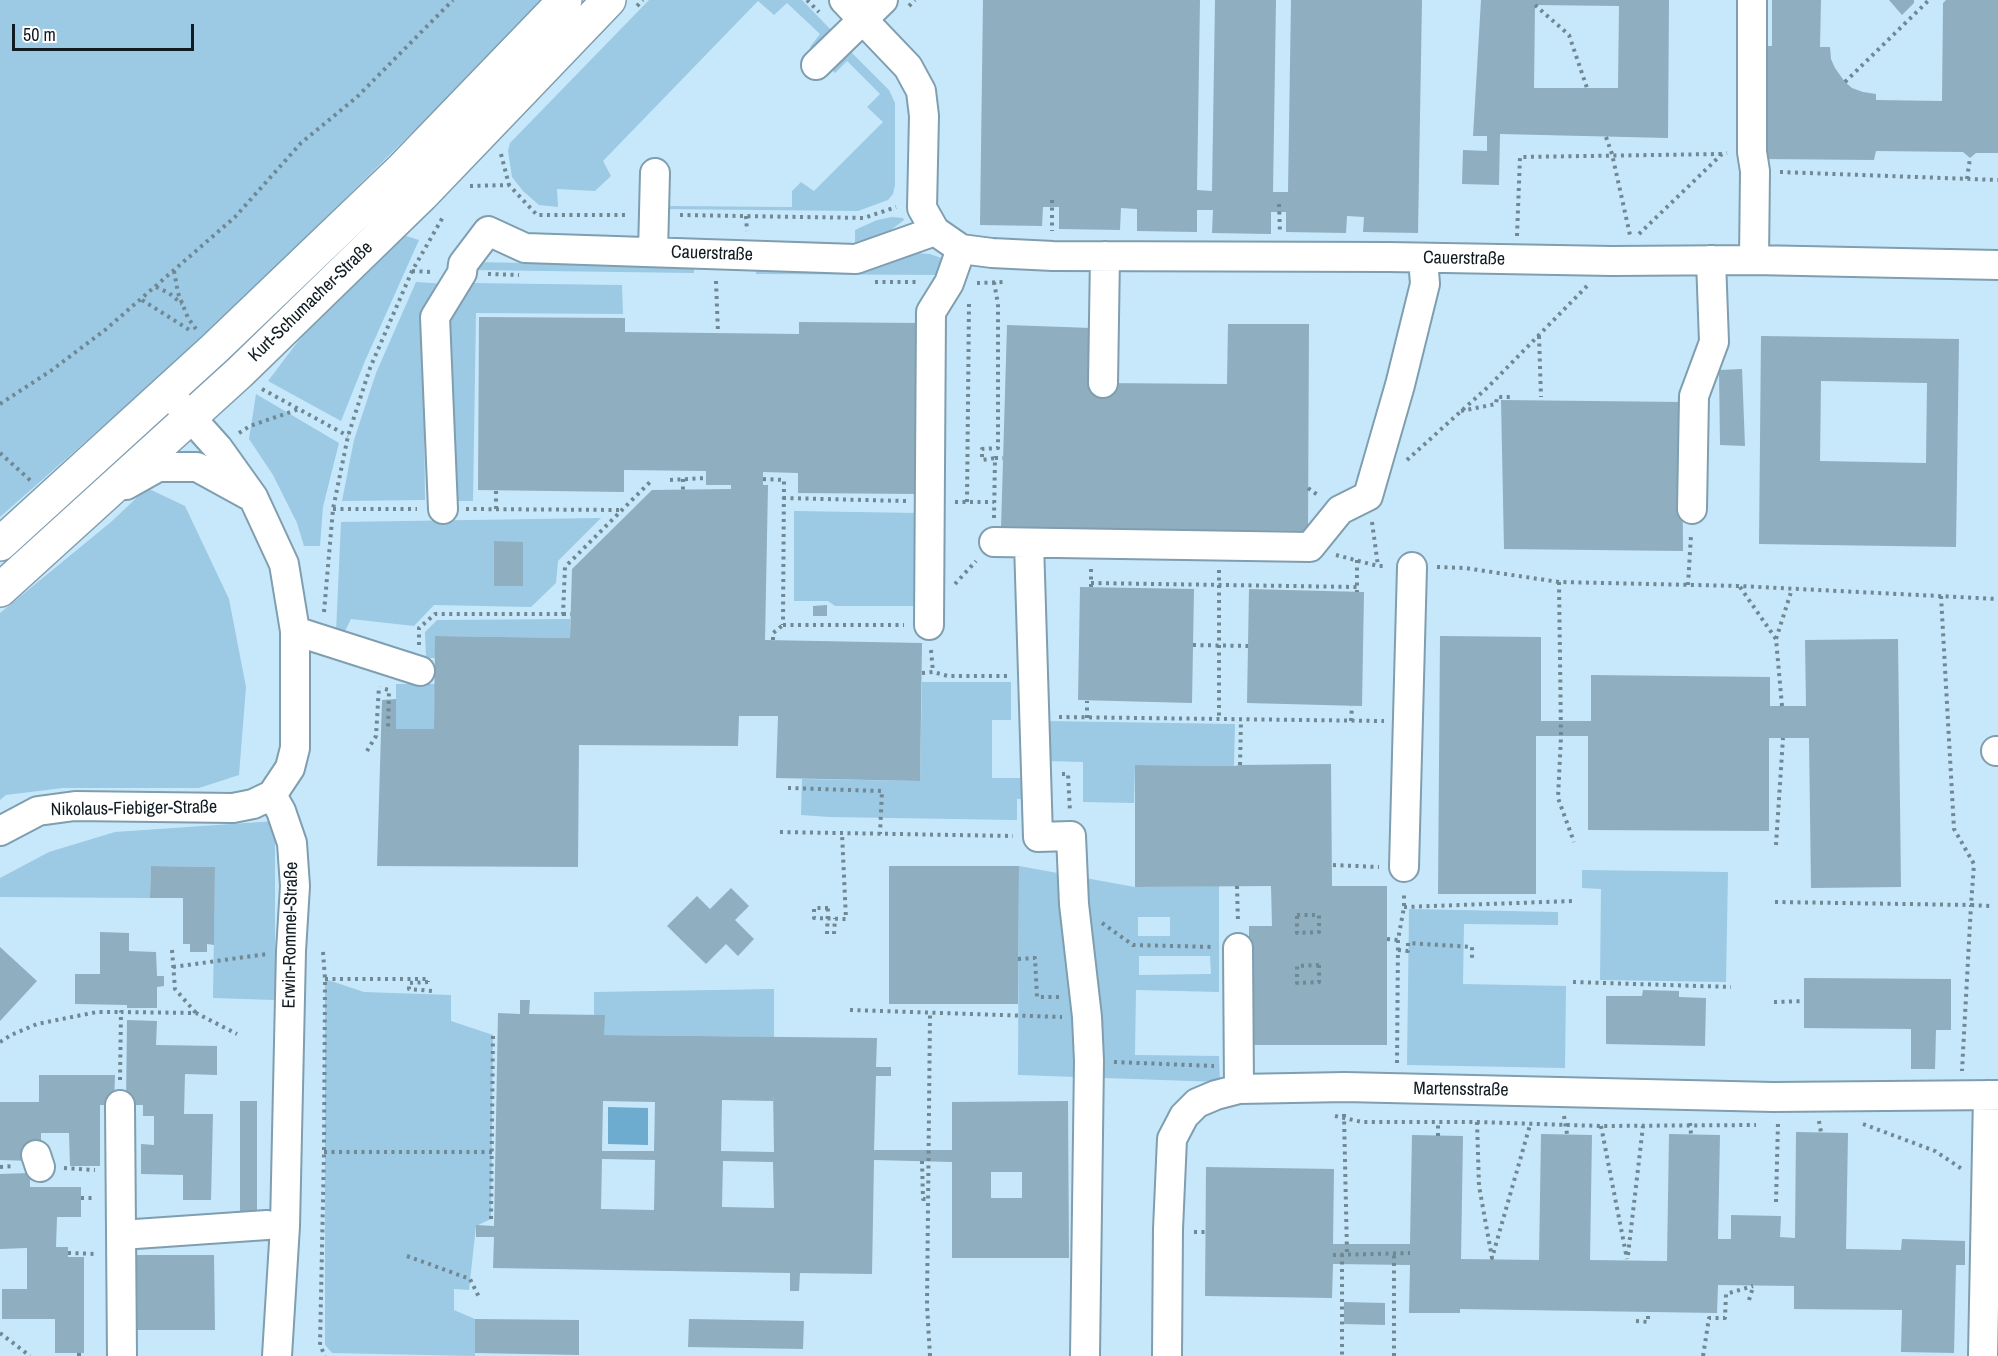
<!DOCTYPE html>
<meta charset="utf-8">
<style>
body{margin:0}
#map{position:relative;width:1998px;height:1356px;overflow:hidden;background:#c7e8fa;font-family:"Archivo Narrow",sans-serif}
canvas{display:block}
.scale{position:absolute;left:12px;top:24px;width:182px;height:27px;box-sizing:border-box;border:3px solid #101b22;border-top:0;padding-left:8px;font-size:18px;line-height:21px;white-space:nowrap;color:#101b22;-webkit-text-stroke:4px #fff;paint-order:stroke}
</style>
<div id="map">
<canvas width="1998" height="1356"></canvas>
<div class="scale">50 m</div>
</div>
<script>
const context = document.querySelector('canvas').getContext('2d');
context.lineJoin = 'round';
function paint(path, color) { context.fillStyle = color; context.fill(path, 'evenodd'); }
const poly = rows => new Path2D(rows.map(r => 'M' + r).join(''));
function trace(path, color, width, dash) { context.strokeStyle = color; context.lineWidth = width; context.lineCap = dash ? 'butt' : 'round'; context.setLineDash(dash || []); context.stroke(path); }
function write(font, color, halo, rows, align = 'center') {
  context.font = font + ' "Archivo Narrow",sans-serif'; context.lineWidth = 4.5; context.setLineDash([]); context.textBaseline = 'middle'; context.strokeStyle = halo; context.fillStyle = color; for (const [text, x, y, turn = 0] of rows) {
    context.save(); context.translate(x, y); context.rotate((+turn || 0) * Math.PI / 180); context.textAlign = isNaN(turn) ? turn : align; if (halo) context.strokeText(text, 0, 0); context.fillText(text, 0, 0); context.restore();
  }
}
const green = poly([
 [0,0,546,0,276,267,171,366,0,517],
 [649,0,802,0,833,32,814,51,810,47,820,34,787,3,774,15,758,1,603,161,611,176,595,191,557,189,558,207,539,205,523,191,512,177,508,151,510,143],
 [848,49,889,90,895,103,895,185,893,194,888,200,858,211,660,209,667,206,792,207,792,191,801,182,814,191,883,122,867,107,880,94,847,61,835,73,830,68],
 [892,217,903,218,904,220,879,239,855,245,855,230,877,220],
 [397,233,419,240,365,361,341,421,268,381,318,315],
 [915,253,930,254,947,260,946,275,756,274,756,267],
 [471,262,694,266,694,273,471,270],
 [416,282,446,284,423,319,425,500,342,501,354,440,376,373],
 [470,283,622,285,623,314,476,313,473,501,450,501,444,321],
 [256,394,339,443,323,507,320,546,304,546,297,523,273,475,249,439],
 [147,488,185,506,229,599,246,687,239,775,199,788,63,788,6,795,0,800,0,613,111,522],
 [794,511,918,513,918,606,835,606,828,601,794,601],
 [601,518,558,561,556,583,531,607,434,605,414,626,351,619,344,633,336,632,341,522],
 [570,619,570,638,435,636,435,658,426,658,425,632,437,620],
 [922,682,1011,682,1011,720,992,720,992,778,1031,778,1031,799,1017,799,1017,820,829,817,801,815,802,779,920,781],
 [396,684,435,684,434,729,396,729],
 [1045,721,1235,724,1234,766,1135,765,1134,803,1083,802,1083,762,1044,761],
 [275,821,275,1000,213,998,215,867,151,866,150,898,0,897,0,878,49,852,115,832],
 [1019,866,1135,887,1219,886,1219,992,1136,990,1135,1055,1219,1056,1220,1082,1018,1075],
 [1138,917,1170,917,1170,936,1138,936],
 [1139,956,1210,956,1211,974,1139,975],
 [1582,870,1728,872,1726,982,1600,980,1601,889,1582,888],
 [1409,909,1558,912,1558,925,1464,924,1463,984,1566,986,1565,1068,1407,1065],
 [325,979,364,992,451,995,451,1021,493,1035,491,1219,476,1226,469,1290,454,1289,454,1310,475,1319,475,1356,332,1353,325,1345],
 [774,989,774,1037,604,1035,604,1016,594,1015,594,992]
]);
const water = poly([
 [608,1107,648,1108,648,1145,608,1144]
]);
const building = poly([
 [983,0,1200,0,1197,190,1212,191,1215,0,1276,0,1273,192,1288,192,1291,0,1422,0,1418,233,1363,232,1364,217,1347,216,1346,233,1286,232,1286,212,1271,212,1271,234,1212,233,1213,210,1197,210,1197,232,1137,231,1137,209,1121,208,1120,230,1059,229,1059,207,1043,207,1042,226,980,225],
 [1481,0,1669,0,1668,138,1500,134,1499,185,1462,184,1463,150,1487,151,1487,136,1473,136],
 [1535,5,1619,6,1618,88,1534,88],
 [1772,0,1821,0,1820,47,1830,47,1831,59,1835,68,1845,82,1852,88,1863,92,1876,94,1876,100,1942,101,1943,3,1946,0,1998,0,1998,153,1976,153,1970,158,1963,152,1876,151,1874,160,1763,159,1763,46,1772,46],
 [1889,0,1914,0,1914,3,1902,15],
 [479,317,625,318,625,332,799,334,799,322,919,323,918,494,798,493,798,473,763,472,763,485,768,485,765,640,922,643,920,781,776,778,778,716,739,716,738,746,579,745,578,867,377,866,382,700,396,699,396,729,434,729,435,636,570,638,572,569,652,490,731,489,731,485,706,485,706,471,624,470,624,492,478,490],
 [1228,324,1309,324,1308,531,1001,529,1007,325,1092,328,1103,383,1227,384],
 [1761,336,1959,339,1956,547,1759,544],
 [1821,381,1927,383,1926,463,1820,461],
 [1742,369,1745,446,1720,445,1719,370],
 [1501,400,1682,402,1683,551,1504,549],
 [494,541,523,542,523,586,494,586],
 [1080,587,1194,589,1192,703,1078,700],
 [1249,589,1364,592,1362,706,1247,703],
 [827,605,827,616,813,616,813,606],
 [1440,636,1541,637,1541,721,1591,721,1591,675,1770,677,1770,706,1806,706,1805,640,1898,639,1901,887,1811,888,1809,738,1769,738,1769,831,1588,830,1588,736,1536,736,1536,894,1438,894],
 [1331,764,1332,886,1387,886,1387,1045,1249,1045,1249,926,1272,926,1271,886,1135,887,1135,765,1234,766,1240,765],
 [151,866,215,867,214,945,207,944,207,952,190,952,190,944,183,944,183,898,150,898],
 [889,866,1019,866,1018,1004,889,1004],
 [731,888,749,906,735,920,754,939,738,956,726,944,706,964,667,926,697,896,710,909],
 [100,932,129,933,129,951,156,952,157,976,164,976,164,986,157,987,157,1008,127,1008,127,1005,75,1004,75,974,100,974],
 [0,947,37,981,0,1021],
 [1804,978,1951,979,1951,1030,1936,1030,1935,1069,1911,1069,1911,1029,1804,1028],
 [1643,990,1679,991,1679,997,1706,998,1705,1046,1606,1044,1606,996,1642,996],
 [520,1000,530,1000,529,1014,605,1015,604,1035,877,1038,876,1067,891,1067,891,1076,876,1076,874,1150,952,1150,952,1102,1068,1101,1069,1258,952,1258,952,1162,874,1160,872,1274,800,1273,799,1291,790,1291,790,1273,493,1268,494,1237,476,1237,476,1225,494,1226,498,1013,520,1014],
 [773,1090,774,1152,721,1151,722,1100,773,1101],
 [603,1101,655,1102,654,1151,602,1151],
 [602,1159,655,1160,654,1210,601,1209],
 [723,1161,773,1162,774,1208,722,1207],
 [991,1172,1022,1172,1022,1198,991,1198],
 [127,1020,157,1021,156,1045,217,1046,217,1075,185,1074,184,1114,213,1114,211,1200,183,1200,183,1175,141,1174,141,1144,154,1145,154,1116,143,1116,143,1105,126,1105],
 [39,1075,115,1075,114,1105,100,1105,100,1166,70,1166,69,1133,41,1133,41,1143,32,1161,0,1160,0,1102,39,1102],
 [240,1101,257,1101,257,1218,240,1218],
 [1796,1132,1848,1133,1846,1249,1901,1250,1902,1239,1965,1241,1965,1265,1956,1265,1954,1353,1901,1352,1902,1310,1794,1309,1794,1286,1718,1285,1717,1313,1460,1309,1460,1313,1409,1313,1410,1265,1333,1264,1332,1298,1205,1296,1206,1167,1334,1169,1333,1244,1410,1244,1412,1135,1463,1136,1461,1259,1539,1260,1541,1134,1592,1135,1590,1260,1667,1261,1669,1134,1720,1135,1718,1239,1731,1239,1731,1215,1781,1216,1780,1237,1795,1238],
 [30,1173,30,1187,81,1187,81,1217,57,1217,56,1247,68,1247,68,1257,84,1257,84,1353,55,1353,55,1319,2,1319,2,1289,27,1289,27,1248,0,1249,0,1174],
 [132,1255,214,1255,215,1330,133,1330],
 [1344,1302,1385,1303,1385,1325,1344,1324],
 [475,1319,579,1320,579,1355,475,1353],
 [689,1319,804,1321,803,1349,688,1347]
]);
const path = poly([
 [807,0,819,12],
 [1535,5,1569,35,1587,88],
 [637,6,643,0],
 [909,6,915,0],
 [1845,82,1929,0],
 [1606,137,1612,154,1630,235],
 [501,154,509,185],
 [1780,172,1998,180],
 [1967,179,1970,158],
 [470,186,509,185,537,215,628,215],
 [1052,200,1052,231],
 [1279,204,1280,233],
 [680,215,864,218,896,207],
 [746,216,747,231],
 [1639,234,1722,154,1727,153],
 [1517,236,1520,157,1721,154],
 [174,271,178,293,188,318,196,329],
 [412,271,432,272],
 [488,274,519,275],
 [716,281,718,333],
 [875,282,918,282],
 [994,282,998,304,998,448,982,449,982,460,995,458],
 [977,283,1005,282],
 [156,287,169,293,182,304],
 [142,300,191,331],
 [1539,336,1541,397],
 [262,389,348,436],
 [0,404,52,370,105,330,235,217,301,143,357,97,453,0],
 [1461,411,1496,404,1497,397,1510,397],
 [239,433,250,426,299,409],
 [0,453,31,481],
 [1407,460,1489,386,1587,286],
 [683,479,683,490],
 [763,479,784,480,783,625],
 [670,480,706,478],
 [1308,488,1319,496],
 [496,491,496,509],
 [783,498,906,501],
 [955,502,994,502],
 [967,502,969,302],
 [333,509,417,509],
 [466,509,621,510],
 [994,518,995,458,1003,458],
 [1372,522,1378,566],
 [1336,555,1378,566,1387,566],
 [1357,560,1357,592],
 [1437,567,1465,568,1559,582,1739,586,1998,599],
 [1091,569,1091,587],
 [1219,570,1219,720],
 [1559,582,1561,736,1558,798,1574,842],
 [1091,583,1357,587],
 [955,584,976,561],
 [1688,585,1691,535],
 [1740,587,1776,639],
 [1941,596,1954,829,1974,864,1971,905,1991,906],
 [324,612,333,509,348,436,370,368,412,271,443,217],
 [563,614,571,614],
 [783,625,904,625],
 [773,640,773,633,783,625],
 [419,645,419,628,435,614,563,614,565,567,651,481],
 [1193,645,1248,646],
 [931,650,933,672],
 [922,673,933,672,948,676,1007,676],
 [385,689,389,690,388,731],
 [1782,706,1776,639,1792,589],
 [1059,717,1384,721],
 [1087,718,1087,701],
 [1351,721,1352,706],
 [367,751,376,736,379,686],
 [1240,765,1241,720],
 [1062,774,1068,774,1070,812],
 [788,788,882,791,880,834],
 [780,832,1013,836],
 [1776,845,1783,738],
 [1333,865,1379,867],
 [1237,886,1238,923],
 [1775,902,1971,905,1962,1071],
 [1404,907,1573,901],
 [828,908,814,908,814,918,846,919,842,833],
 [1297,915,1319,915,1319,932,1297,933,1297,915],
 [1102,923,1133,945,1213,947],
 [834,934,835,918],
 [1387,939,1398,940],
 [172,950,175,989,196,1013],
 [1398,950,1408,951,1408,943,1472,947,1472,958],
 [323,952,325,979,324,1152,320,1345,325,1356],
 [1018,959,1035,958,1037,997,1060,997],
 [1319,965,1319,982,1297,983,1297,966,1319,965],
 [173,967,267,954],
 [325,979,428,979,428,982],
 [428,982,409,983,409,989,432,991],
 [1573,982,1731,987],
 [1774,1002,1804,1001],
 [850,1010,1062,1017],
 [0,1042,11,1035,37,1024,97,1012,121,1012],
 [1114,1062,1214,1066],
 [1397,1063,1398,940,1404,907,1404,892],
 [120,1080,121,1012,196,1013,237,1034],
 [1344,1114,1347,1254],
 [1335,1116,1362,1122,1477,1122,1601,1126,1756,1125],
 [1564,1116,1567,1134],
 [1819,1121,1821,1132],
 [1477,1122,1479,1186,1492,1258,1530,1125],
 [1690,1123,1691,1134],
 [1863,1124,1935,1151,1962,1169],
 [1601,1126,1627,1259],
 [1438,1136,1438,1122],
 [324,1152,493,1152],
 [922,1161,923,1199,928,1199],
 [0,1167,14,1166],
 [64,1168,95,1170],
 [81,1198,95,1198],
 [1776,1202,1778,1122],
 [491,1219,493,1035],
 [1194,1232,1205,1232],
 [68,1253,97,1254],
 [1342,1254,1342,1356],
 [1333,1255,1410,1253],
 [1628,1255,1643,1126],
 [407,1256,470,1279,479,1297],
 [1749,1300,1753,1287],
 [1636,1321,1648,1322,1648,1312],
 [0,1333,30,1356],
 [79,1356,79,1353],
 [930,1356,927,1305,930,1014],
 [1394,1356,1394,1254],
 [1703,1356,1709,1318,1725,1318,1726,1294,1753,1286]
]);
const minor = poly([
 [844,0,908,67,921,91,924,116,922,208,935,231,961,249,992,253,1053,256,1389,257,1612,261,1754,260,1998,265],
 [1752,0,1752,152,1755,171,1754,260],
 [816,65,883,0],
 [653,252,655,173],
 [1103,383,1105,256],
 [126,485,158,467,197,467,248,495],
 [443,509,435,317,462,273,463,264,488,231,525,248,856,259,935,231],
 [1692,509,1694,396,1714,342,1711,260],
 [994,542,1310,547,1340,510,1368,496,1400,385,1425,284,1423,258],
 [1029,543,1038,837,1071,836,1074,904,1087,1017,1089,1061,1085,1356],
 [929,625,931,312,949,283,961,249],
 [295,631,420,671],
 [1996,751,1998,751],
 [272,795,281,811,292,843,295,886,291,951,285,1226,277,1356],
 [0,831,38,811,75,806,233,808,253,804,272,795,290,768,295,748,295,631,284,564,253,497,218,448,175,400],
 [1404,867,1412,567],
 [1238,948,1239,1089],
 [120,1105,122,1356],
 [36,1155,40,1167],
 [121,1235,267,1225],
 [1167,1356,1168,1229,1172,1139,1184,1116,1197,1103,1216,1095,1239,1089,1345,1087,1773,1097,1998,1095],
 [1983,1356,1988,1095]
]);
const major = poly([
 [0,544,214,349,401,170,565,0],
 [0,590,239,373,422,195,609,0]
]);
const pathBridge = poly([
 [827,934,828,908]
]);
const streetNames = [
 ["Cauerstraße",712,254,2],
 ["Cauerstraße",1464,259,1],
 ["Kurt-Schumacher-Straße",311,302,-44],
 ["Nikolaus-Fiebiger-Straße",134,809,-1],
 ["Erwin-Rommel-Straße",291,935,-89],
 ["Martensstraße",1461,1090,1]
];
paint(green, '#9cc9e3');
paint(water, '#6dacce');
paint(building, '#8faec0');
trace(minor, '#7f9eaf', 32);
trace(major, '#7f9eaf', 36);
trace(path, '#708794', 4, [3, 4.5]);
trace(minor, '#fff', 28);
trace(major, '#fff', 33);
trace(pathBridge, '#708794', 4, [3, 4.5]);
write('18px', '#101b22', '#fff', streetNames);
</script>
